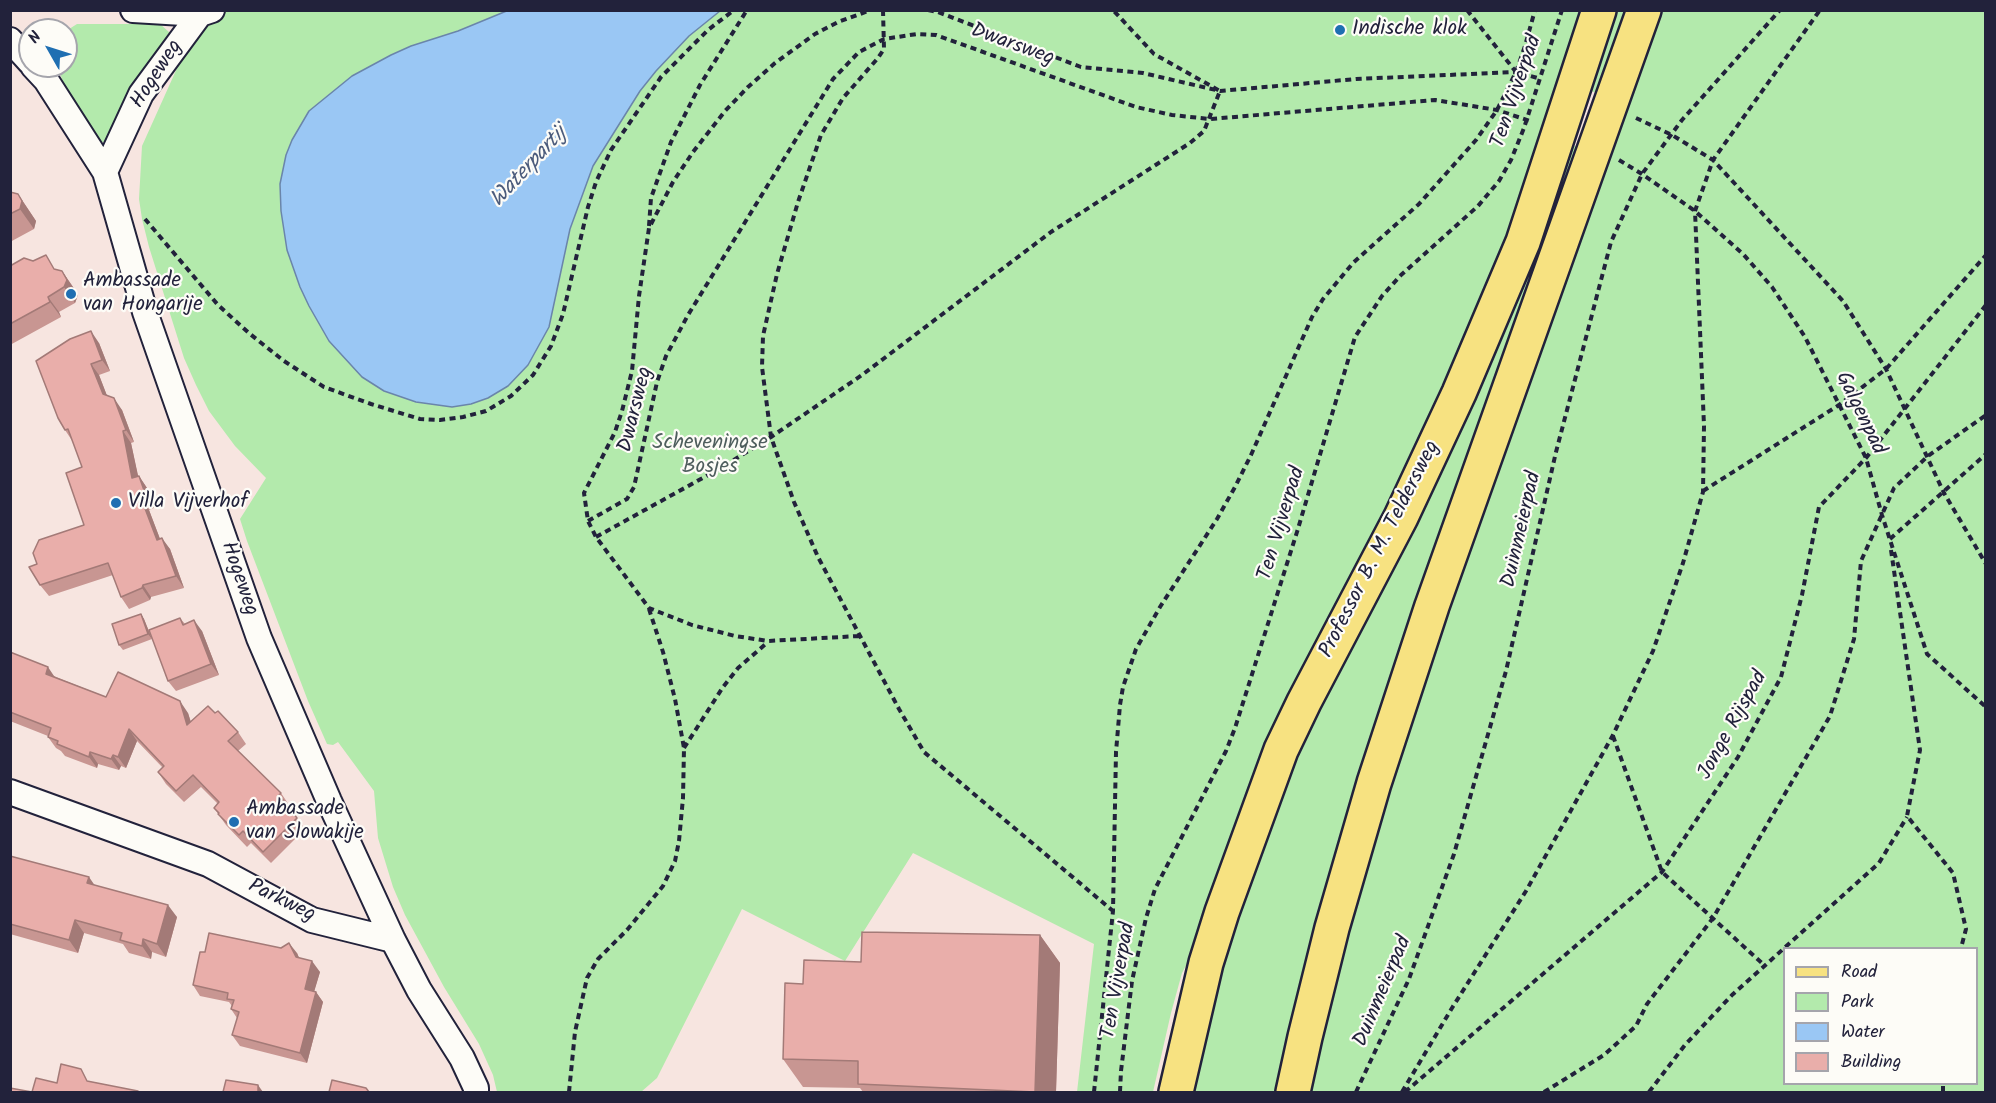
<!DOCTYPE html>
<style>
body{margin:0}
#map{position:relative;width:1996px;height:1103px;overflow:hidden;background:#f7e5e0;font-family:Kalam,sans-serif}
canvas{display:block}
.frame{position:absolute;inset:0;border:12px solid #22223b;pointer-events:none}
.legend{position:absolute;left:1783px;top:947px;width:195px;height:138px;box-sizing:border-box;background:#fdfcf7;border:2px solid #a5a5ac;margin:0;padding:8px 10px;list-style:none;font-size:18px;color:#22223b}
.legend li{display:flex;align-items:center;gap:12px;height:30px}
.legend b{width:30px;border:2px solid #a5a5ac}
.north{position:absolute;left:18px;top:18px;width:60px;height:60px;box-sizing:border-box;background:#fdfcf7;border:2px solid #a5a5ac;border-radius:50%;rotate:309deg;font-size:16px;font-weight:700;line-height:24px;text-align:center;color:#22223b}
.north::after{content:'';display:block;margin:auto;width:21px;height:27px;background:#1f6fb2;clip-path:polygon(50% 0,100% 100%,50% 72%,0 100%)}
</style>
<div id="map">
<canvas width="1996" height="1103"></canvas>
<div class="frame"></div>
<ul class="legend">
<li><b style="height:8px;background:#f7e281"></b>Road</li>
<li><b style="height:16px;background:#b3eaac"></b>Park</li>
<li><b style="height:16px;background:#9ac7f4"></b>Water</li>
<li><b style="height:16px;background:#e9aeaa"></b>Building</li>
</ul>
<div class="north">N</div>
</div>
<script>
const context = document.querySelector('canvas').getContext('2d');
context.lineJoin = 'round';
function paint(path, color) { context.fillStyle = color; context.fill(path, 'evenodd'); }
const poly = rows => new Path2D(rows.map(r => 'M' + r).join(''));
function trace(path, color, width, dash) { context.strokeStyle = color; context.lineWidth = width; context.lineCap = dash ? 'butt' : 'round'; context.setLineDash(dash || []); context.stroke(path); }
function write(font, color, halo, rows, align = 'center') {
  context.font = font + ' Kalam,sans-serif'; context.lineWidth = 4.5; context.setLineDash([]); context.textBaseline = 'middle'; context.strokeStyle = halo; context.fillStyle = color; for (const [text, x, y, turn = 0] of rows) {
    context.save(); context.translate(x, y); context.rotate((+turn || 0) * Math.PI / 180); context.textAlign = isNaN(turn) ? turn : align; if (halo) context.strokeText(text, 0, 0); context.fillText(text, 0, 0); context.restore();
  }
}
const green = poly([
 [194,11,1584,11,1544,132,1481,308,1197,945,1182,973,1171,1013,1153,1092,1077,1092,1094,944,913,853,845,961,742,909,657,1078,641,1092,497,1092,493,1075,479,1044,444,987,405,915,393,887,378,838,374,791,338,742,333,745,327,744,308,701,247,541,240,519,266,478,235,446,209,411,196,385,184,358,149,247,142,219,139,199,142,146,196,26],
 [1612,11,1628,11,1599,94,1586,89],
 [1658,11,1985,11,1985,1092,1311,1092,1323,1038,1380,809,1447,607],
 [1784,948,1976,948,1976,1084,1784,1084],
 [77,24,160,24,169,32,169,36,108,140,104,142,99,142,64,86,61,76,59,66,66,66,66,31],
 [1569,144,1580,148,1280,1092,1189,1092,1203,1028,1269,815]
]);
const water = poly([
 [509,10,720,11,689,36,656,71,640,91,593,166,570,229,549,327,528,365,508,386,488,398,471,404,452,407,416,402,384,391,362,377,329,341,309,306,300,287,287,250,281,211,280,184,286,155,292,140,309,111,352,76,391,55,411,46,458,31,509,10]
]);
const path = poly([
 [883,10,884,49,878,58,843,98,821,135,798,202,777,274,763,336,762,367,771,437,794,502,818,557,899,709,924,752,1113,911],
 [928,10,938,12,1081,67,1143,73,1220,91,1356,79,1516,72],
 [1467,10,1516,72,1541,79],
 [1636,118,1672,135,1713,160,1843,301,1886,369,1944,493,1986,564],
 [1619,160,1642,174,1695,211,1744,255,1772,287,1805,337,1866,458,1882,515,1927,654,1986,707],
 [145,219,218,305,250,334,284,361,324,387,371,404,420,419,440,420,463,417,486,411,511,396,533,375,551,346,563,314,588,207,596,182,611,150,661,77,708,30,734,10],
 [649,226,651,198,671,142,700,85,747,10],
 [1703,491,1839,405,1886,369,1986,255],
 [588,521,627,499,634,487,657,382,666,356,688,315,833,79,859,52,884,39,917,34,936,35,1136,107,1172,115,1210,119,1435,100,1497,110,1533,122],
 [596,537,719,469,771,437,862,375,1051,232,1190,143,1204,131,1220,91,1154,54,1113,10],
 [1890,539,1986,454],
 [1891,550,1920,750,1907,816,1953,873,1966,929,1961,948],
 [859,636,768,641,735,636,692,625,649,608,596,537,588,521,584,493,615,432,622,411,632,371,639,296,649,228,673,182,693,152,725,111,748,87,775,63,815,34,838,22,871,10],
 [1613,736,1662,872,1764,965],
 [684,748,723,687,738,668,768,642],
 [569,1092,575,1032,587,978,598,959,627,930,663,886,675,861,679,841,683,798,684,748,675,699,663,652,649,609],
 [1094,1092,1113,911,1116,752,1120,705,1123,687,1136,649,1160,607,1217,519,1235,487,1251,455,1312,317,1323,299,1353,263,1419,204,1476,140,1497,110,1516,72,1525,46,1535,10],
 [1120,1092,1121,1071,1132,981,1146,918,1155,889,1226,751,1235,728,1297,532,1355,337,1382,296,1401,275,1478,206,1499,181,1511,160,1524,128,1562,10],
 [1356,1092,1409,979,1454,854,1506,671,1556,452,1611,242,1642,174,1682,120,1780,10],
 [1402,1092,1452,1008,1526,891,1613,735,1653,651,1683,563,1703,492,1704,426,1695,211,1713,160,1820,10],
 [1405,1092,1662,872,1738,757,1781,677,1802,595,1819,507,1866,458,1986,305],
 [1544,1092,1604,1055,1636,1026,1647,1004,1713,918,1830,716,1854,639,1861,561,1894,488,1928,456,1986,415],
 [1649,1092,1685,1045,1732,995,1879,863,1907,817],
 [1943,1092,1943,1084]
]);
const street = poly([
 [133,10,200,14,212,10],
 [10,40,30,62],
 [33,66,46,80,105,172,145,312,259,638,329,801,393,940,419,990,462,1058,476,1088,476,1092],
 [105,172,141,94,200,14],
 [10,792,208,864,312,920,393,940]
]);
const primary = poly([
 [1176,1092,1206,963,1222,912,1281,750,1304,702,1401,517,1459,393,1523,242,1599,10],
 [1293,1092,1305,1037,1332,928,1374,783,1432,606,1644,10]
]);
const wall = poly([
 [10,192,18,194,36,221,34,229,10,242],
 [10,266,56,270,62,271,73,287,78,295,75,303,59,312,61,317,10,345],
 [99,343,110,371,99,375,107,396,122,410,134,442,131,443,138,477,139,476,147,488,154,508,149,510,160,539,170,549,184,588,151,597,150,600,129,609,121,597,113,575,49,596,40,585,37,564,84,525,82,467,73,442,65,430],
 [141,614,144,619,152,639,123,650,119,645],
 [180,618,185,624,202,631,219,675,176,691,168,681],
 [10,652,56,677,106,697,188,713,191,722,215,713,238,732,246,744,238,751,281,793,289,805,288,806,305,829,271,863,251,843,247,847,226,825,214,808,218,804,201,787,184,802,166,784,158,772,163,768,137,741,126,768,121,766,119,770,98,764,97,768,65,756,61,751,56,748,48,737,48,736,10,721],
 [10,856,94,885,177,917,166,957,152,952,151,959,129,953,123,944,84,933,78,953,10,934],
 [1040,935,1060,963,1056,1092,863,1092,860,1088,803,1087,783,1059,803,984,861,962],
 [205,952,297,953,299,958,320,972,314,991,316,992,323,1002,307,1063,240,1046,232,1035,237,1018,231,1009,232,1006,229,1002,200,996,193,985]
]);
const shadedWall = poly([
 [18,194,36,221,34,229,10,195],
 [62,271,73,287,78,295,75,303,64,287],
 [48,297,59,312,61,317,50,302],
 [91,331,99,343,110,371,102,360],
 [91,364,99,375,111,406,103,394],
 [114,398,122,410,134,442,126,430],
 [123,431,131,443,141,489,132,478],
 [139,476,147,488,154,508,146,496],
 [141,498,149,510,165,552,157,540],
 [162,538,170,549,184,588,176,576],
 [143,585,151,597,150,600,142,588],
 [141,614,144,619,152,639,148,634],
 [194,620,202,631,219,675,211,664],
 [48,667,56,679,46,674],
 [180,701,188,713,195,736,187,725],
 [129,729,137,741,126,768,118,757],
 [90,752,98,764,97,768,89,757],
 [113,755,121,766,119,770,111,759],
 [89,877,98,890,87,883],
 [168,905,177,917,166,957,157,944],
 [75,920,84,933,78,953,69,940],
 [1040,935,1060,963,1056,1092,1035,1092],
 [143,939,152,952,151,959,142,946],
 [289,943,297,953,303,967,296,957],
 [312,961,320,972,312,999,305,989],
 [316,992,323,1002,307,1063,300,1053],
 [258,1085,263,1092,258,1092]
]);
const building = poly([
 [10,192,18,194,22,201,20,209,10,214,10,192],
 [46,255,54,269,62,271,67,280,64,287,48,297,50,302,10,324,10,266,24,258,33,261,46,255],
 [91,331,102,360,91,364,103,394,114,398,126,430,123,431,132,478,139,476,146,496,141,498,157,540,162,538,176,576,143,585,142,588,121,597,108,563,40,585,29,567,37,564,33,553,39,540,84,525,66,473,82,467,68,429,65,430,58,418,36,361,70,339,91,331],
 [141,614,148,634,119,645,112,624,141,614],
 [180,618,183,625,194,620,211,664,168,681,149,630,180,618],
 [10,652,48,667,46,674,106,697,118,672,180,701,187,725,208,706,215,713,218,711,238,732,228,741,281,793,279,795,297,818,263,852,243,831,239,835,218,814,219,813,214,808,219,802,193,775,176,791,158,772,164,766,129,729,118,757,113,755,111,759,90,752,89,757,57,744,58,741,48,737,51,728,10,712,10,652],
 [10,856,89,877,87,883,168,905,157,944,143,939,142,946,120,940,122,933,75,920,69,940,10,924,10,856],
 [862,932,1040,935,1035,1092,858,1084,858,1061,783,1059,785,983,803,984,804,960,861,962,862,932],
 [209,933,281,948,289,943,296,957,312,961,305,989,316,992,300,1053,232,1035,239,1012,231,1009,234,1000,227,999,228,993,193,985,200,952,205,952,209,933],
 [61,1064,81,1069,87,1081,138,1091,138,1092,32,1092,36,1078,57,1083,61,1064],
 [226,1080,258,1085,258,1092,223,1092,226,1080],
 [332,1080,366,1088,369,1092,329,1092,332,1080],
 [10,1088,32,1092,10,1092,10,1088]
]);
const markers = [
 [1340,30,6,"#1f6fb2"],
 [71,294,6,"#1f6fb2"],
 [116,503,6,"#1f6fb2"],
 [234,822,6,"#1f6fb2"]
];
const poiNames = [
 ["Indische klok",1352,30],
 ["Ambassade",83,282],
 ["van Hongarije",83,306],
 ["Villa Vijverhof",128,503],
 ["Ambassade",246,810],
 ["van Slowakije",246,834]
];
const streetNames = [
 ["Dwarsweg",1012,46,20],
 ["Hogeweg",158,75,-57],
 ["Ten Vijverpad",1518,92,-71],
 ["Dwarsweg",637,410,-76],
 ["Galgenpad",1859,414,64],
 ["Ten Vijverpad",1283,524,-73],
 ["Duinmeierpad",1523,530,-77],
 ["Professor B. M. Teldersweg",1381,550,-63],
 ["Hogeweg",238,579,71],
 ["Jonge Rijspad",1734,726,-61],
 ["Parkweg",281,902,26],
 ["Ten Vijverpad",1120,981,-80],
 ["Duinmeierpad",1384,992,-67]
];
const parkNames = [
 ["Scheveningse",710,444],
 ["Bosjes",710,468]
];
const waterNames = [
 ["Waterpartij",530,168,-47]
];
paint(green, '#b3eaac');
paint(water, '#9ac7f4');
trace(water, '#6a85aa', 1.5);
trace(street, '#22223b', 28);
trace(primary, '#22223b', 38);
trace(path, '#22223b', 4, [6, 4.5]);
trace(street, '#fdfcf7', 24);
trace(primary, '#f7e281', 33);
paint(wall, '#c89692');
paint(shadedWall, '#a37a77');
paint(building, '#e9aeaa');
trace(building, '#a37a77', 1.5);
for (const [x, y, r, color] of markers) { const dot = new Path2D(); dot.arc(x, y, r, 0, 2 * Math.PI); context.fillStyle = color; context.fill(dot); trace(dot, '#fdfcf7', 2); }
write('21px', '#22223b', '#fdfcf7', poiNames, 'left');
write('21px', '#22223b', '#fdfcf7', streetNames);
write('21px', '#4e5e5d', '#fdfcf7', parkNames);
write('italic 22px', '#4c5c7c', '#fdfcf7', waterNames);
</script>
